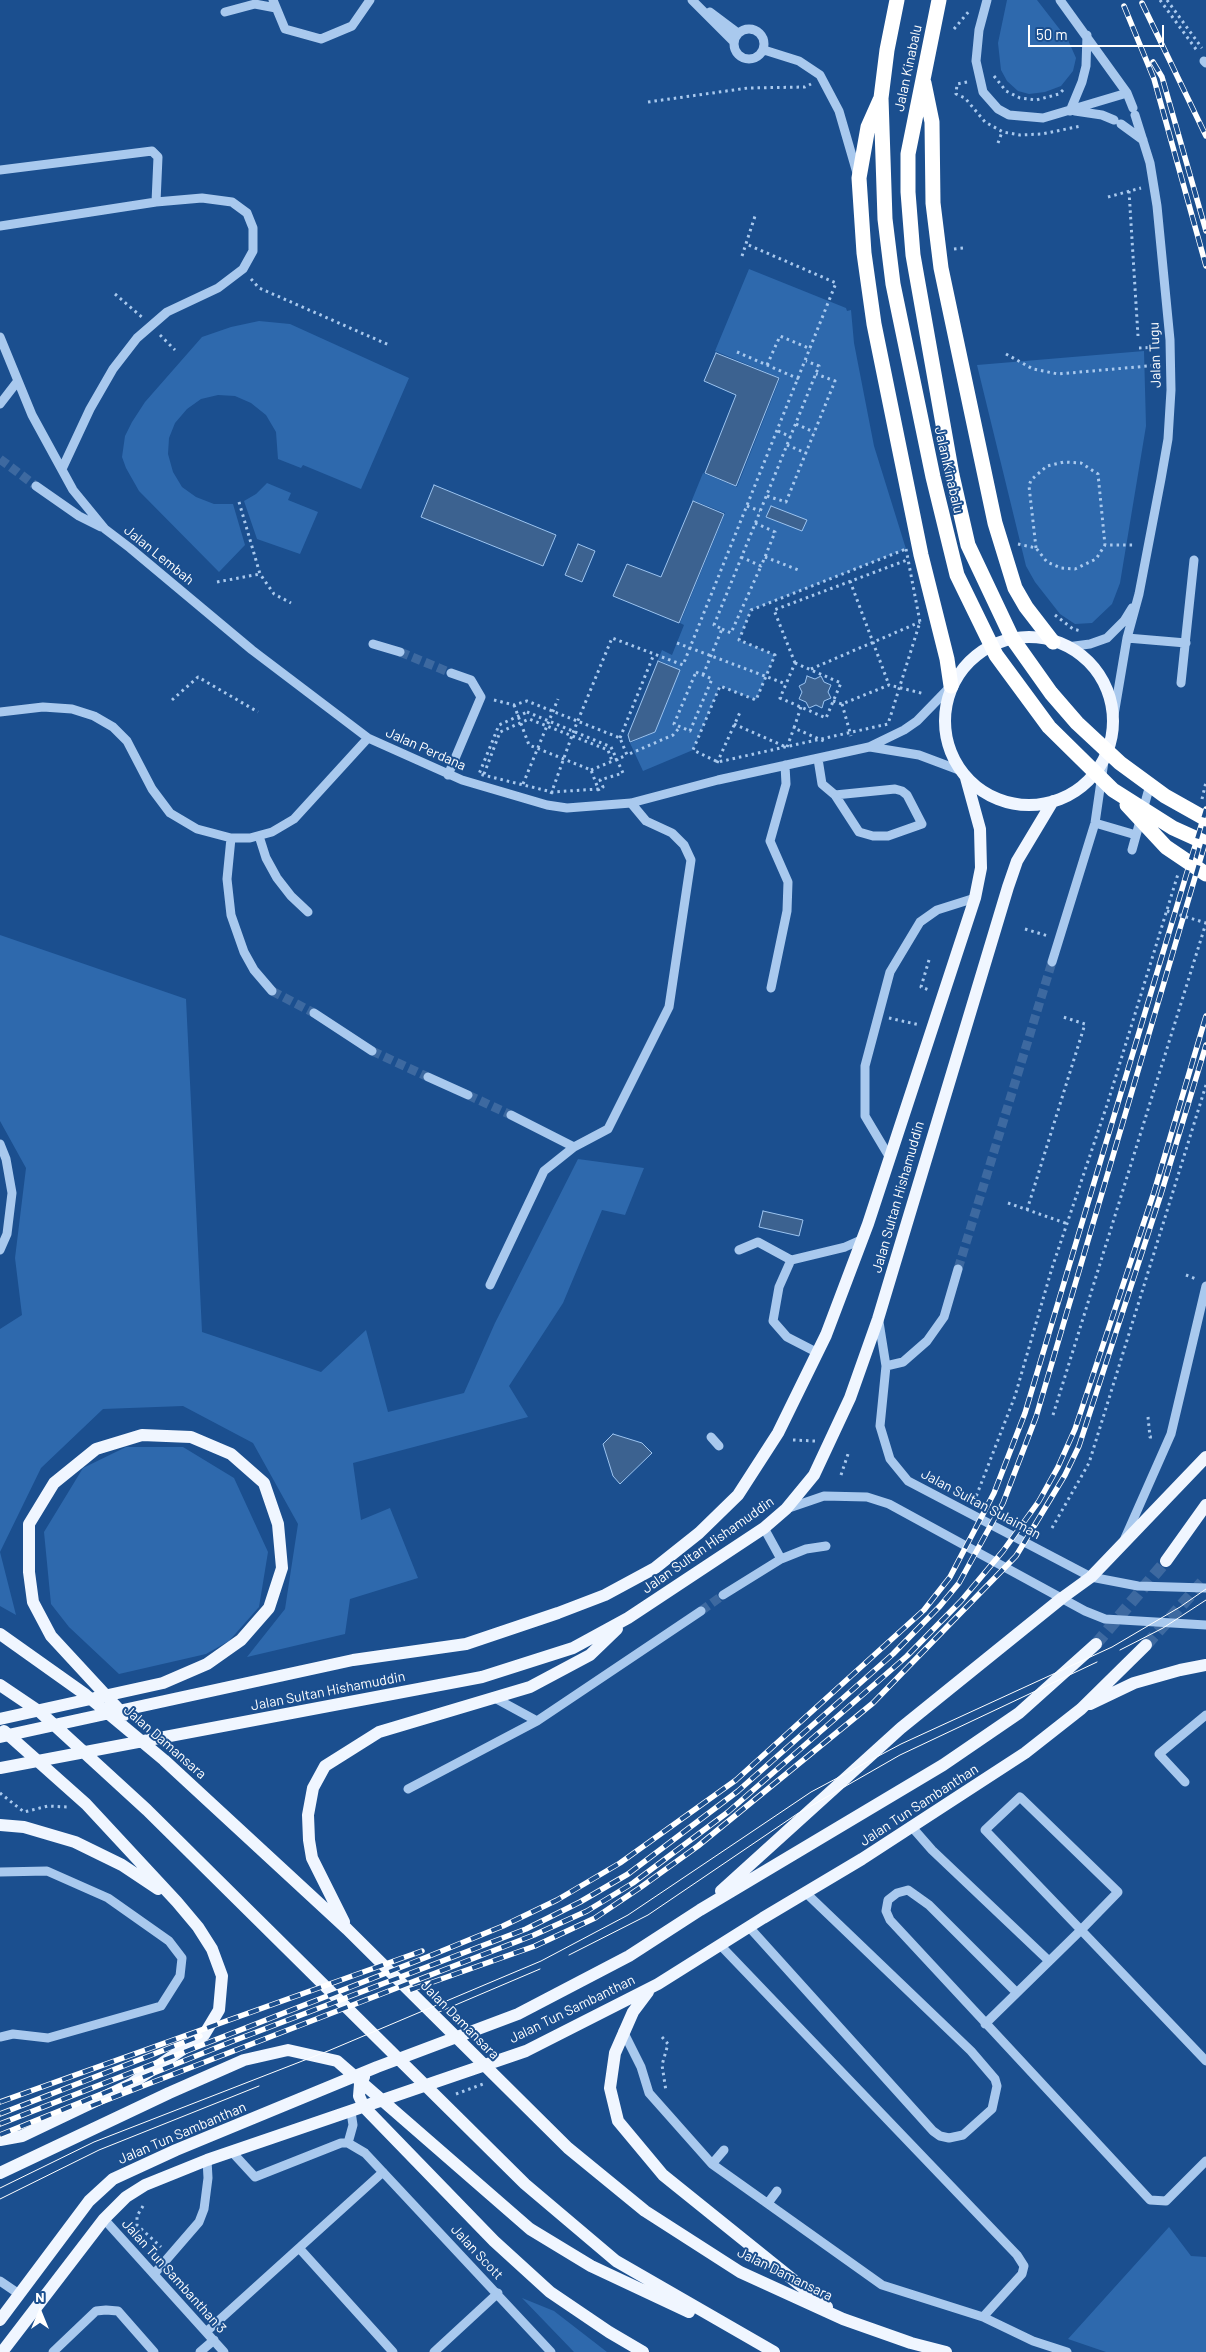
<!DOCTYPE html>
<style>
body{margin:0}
#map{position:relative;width:1206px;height:2352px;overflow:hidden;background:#1b4f8f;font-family:Barlow,sans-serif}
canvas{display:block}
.north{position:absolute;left:15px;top:2287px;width:50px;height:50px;-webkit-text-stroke:4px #1b4f8f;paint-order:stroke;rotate:0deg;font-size:14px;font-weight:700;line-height:20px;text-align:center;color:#fff}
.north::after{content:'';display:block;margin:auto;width:18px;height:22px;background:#fff;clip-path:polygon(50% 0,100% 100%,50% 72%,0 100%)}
.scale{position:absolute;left:1028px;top:25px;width:136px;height:22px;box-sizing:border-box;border:2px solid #fff;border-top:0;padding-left:6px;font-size:15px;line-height:18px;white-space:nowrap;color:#fff;-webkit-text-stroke:4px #1b4f8f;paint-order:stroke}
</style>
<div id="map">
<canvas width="1206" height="2352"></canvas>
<div class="north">N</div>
<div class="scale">50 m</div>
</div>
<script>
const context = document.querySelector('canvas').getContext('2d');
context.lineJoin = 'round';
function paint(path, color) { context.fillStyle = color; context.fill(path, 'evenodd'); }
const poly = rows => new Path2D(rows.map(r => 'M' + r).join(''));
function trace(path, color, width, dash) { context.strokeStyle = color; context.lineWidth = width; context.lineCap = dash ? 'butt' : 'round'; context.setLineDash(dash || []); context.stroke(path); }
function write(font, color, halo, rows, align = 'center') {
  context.font = font + ' Barlow,sans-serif'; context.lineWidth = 4; context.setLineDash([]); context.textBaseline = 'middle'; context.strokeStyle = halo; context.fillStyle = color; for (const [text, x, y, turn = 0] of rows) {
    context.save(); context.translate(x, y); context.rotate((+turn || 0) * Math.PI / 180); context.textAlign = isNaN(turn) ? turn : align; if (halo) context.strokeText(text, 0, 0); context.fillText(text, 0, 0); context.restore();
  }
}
const green = poly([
 [1007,0,1037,0,1068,40,1076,58,1073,71,1061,86,1045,92,1029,94,1018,91,1007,81,1001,70,998,43],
 [749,269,846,308,847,311,851,310,854,343,874,446,906,549,751,610,739,640,775,655,756,700,720,686,693,750,643,771,630,743,655,732,680,670,658,660,662,650,672,655,684,625,680,623,725,513,692,500,703,473,737,487,780,378,715,351],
 [259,321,290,324,409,378,361,489,303,465,301,468,278,459,276,432,266,415,251,403,235,396,218,395,201,399,187,409,175,423,169,438,168,454,173,472,182,487,196,497,214,504,233,504,245,545,219,572,139,491,126,468,122,457,125,436,132,422,145,402,202,337,231,327],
 [1144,351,1146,426,1120,583,1112,604,1092,623,1075,624,1060,614,1035,582,1026,566,977,365],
 [267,483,291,493,288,500,318,512,300,554,257,539,244,501,256,494],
 [0,935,186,999,202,1332,321,1372,366,1330,388,1412,464,1393,495,1323,578,1159,644,1168,625,1215,602,1210,563,1303,509,1386,528,1417,353,1463,361,1520,390,1508,418,1578,350,1599,345,1634,247,1657,285,1609,298,1524,253,1443,183,1406,103,1409,41,1468,0,1552,16,1615,0,1606,0,1329,22,1315,15,1258,26,1168,0,1121],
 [126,1447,183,1447,234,1478,268,1552,259,1607,229,1641,206,1654,119,1674,69,1627,51,1604,44,1532,83,1468],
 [1169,2227,1191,2256,1206,2257,1206,2352,1106,2352,1068,2339],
 [522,2298,554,2311,607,2352,574,2352]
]);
const water = poly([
 [716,353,779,378,736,486,705,473,736,395,704,381,716,353],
 [434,485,556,535,543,566,421,517,434,485],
 [693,501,724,514,679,623,613,596,627,564,661,577,693,501],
 [771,506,807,520,802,531,766,517,771,506],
 [578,544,595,551,582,582,565,575,578,544],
 [658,661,680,670,655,732,630,742,628,735,658,661],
 [807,676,815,679,821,676,824,682,831,685,828,692,831,698,824,701,822,708,816,705,809,708,806,702,799,699,802,692,799,686,805,683,807,676],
 [763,1211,803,1220,799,1236,759,1227,763,1211],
 [613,1434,642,1443,652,1453,620,1484,613,1476,603,1444,613,1434]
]);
const minorTunnel = poly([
 [0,459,36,486],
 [400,652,451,673],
 [272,991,314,1013],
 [372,1051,428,1077],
 [468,1095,511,1115],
 [958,1269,1052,962],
 [701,1611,723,1595]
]);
const majorTunnel = poly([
 [1096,1644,1166,1561],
 [1146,1645,1206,1578]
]);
const path = poly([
 [1160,0,1198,52],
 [1167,0,1202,48],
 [954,29,970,10],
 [994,76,1006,91,1020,98,1036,100,1059,94,1064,89],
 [967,82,957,84,956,94,965,98,985,122,1003,132,1020,135,1042,134,1081,126],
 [648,102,748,88,805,87,811,84],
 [998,143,1002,132],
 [1129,191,1138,336],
 [1108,197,1141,188],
 [954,249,964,248],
 [742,256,756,213],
 [251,279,259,288,389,345],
 [115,294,143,318],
 [160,335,175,350],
 [1139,348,1159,347],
 [737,352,799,379],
 [1006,354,1033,369,1058,374,1159,365],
 [767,365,780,336,811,349],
 [796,424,814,432],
 [778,431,791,437],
 [787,445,806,453],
 [767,496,786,502,835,381,816,374],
 [239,502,260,574,274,594,291,603],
 [747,506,760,511],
 [1018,544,1036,548,1047,562,1061,568,1075,569,1096,559,1105,545,1136,545],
 [1036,548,1029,486,1031,480,1047,466,1064,462,1081,463,1098,474,1105,545],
 [906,549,920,622,888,724,718,762,693,750,720,686,756,700,775,655,739,640,751,610,906,549],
 [741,557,761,566,765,557,775,532,755,523],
 [765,557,801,571],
 [850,581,889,685],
 [217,582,260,574],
 [1055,615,1073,629,1081,631],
 [722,629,731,633,761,566],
 [677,643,786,684],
 [795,663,774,610,907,560],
 [795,663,841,683,826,718,780,698,795,663],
 [811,669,920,622],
 [696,672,712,679,690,731,674,724,696,672],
 [703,675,722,629,714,625,819,366,806,361],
 [172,700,198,677,258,712],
 [494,700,514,705,527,701,620,738,627,755,673,735,680,727],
 [833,701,842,704,889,685,925,694],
 [842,704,851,736],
 [514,705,529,745,591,770,599,791],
 [801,707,794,728,826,742],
 [527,712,611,747,623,773,600,780,603,787,599,789,552,792,479,774,499,725,527,712],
 [734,724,786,747],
 [620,738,654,654],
 [787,747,794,728],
 [717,763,741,710],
 [591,770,627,755],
 [484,774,500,732,529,719,608,750,612,761],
 [523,784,558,699],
 [551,794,574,730,612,638,683,665,836,283,746,244],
 [1202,799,1206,782],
 [1167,911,1206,923],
 [1025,929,1048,936],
 [929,960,921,987,929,990],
 [889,1018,920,1025],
 [1008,1203,1068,1224],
 [1027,1210,1085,1024,1063,1017],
 [1186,1275,1196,1279],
 [1053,1415,1206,923],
 [1148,1417,1150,1437,1155,1437],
 [793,1440,815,1441],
 [841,1475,848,1454],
 [974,1502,1015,1396,1052,1268,1107,1105,1178,874],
 [1052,1528,1089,1463,1206,1085],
 [0,1793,24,1812,48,1806,67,1807],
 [662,2037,668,2044,662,2065,666,2091],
 [456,2094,483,2084],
 [143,2206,137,2216,137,2225,161,2247]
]);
const minor = poly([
 [273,0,285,29,321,39,352,26,370,0],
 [692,0,734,42],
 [987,0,979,30,976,61,983,92,998,109,1009,115,1043,118,1127,93],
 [1060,0,1127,93,1133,108],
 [225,12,255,4,276,8],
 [710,12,738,33],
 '734 44a15 15 0 1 1 30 0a15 15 0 1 1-30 0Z',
 [764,50,799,61,820,75,839,111,857,173],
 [1204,61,1206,63],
 [1070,111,1082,82,1086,66,1087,35],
 [1075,111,1102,115,1114,120],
 [1121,124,1143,140],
 [0,170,152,151,158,157,156,202],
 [0,226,156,202,202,198,232,202,247,213,253,228,253,251,243,269,218,288,167,312,137,338,113,369,90,409,62,469],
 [0,337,32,415,73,490,105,529,130,548,252,650,368,738,462,780,547,805,567,808,631,803,718,780,869,747,904,730,917,721,951,686],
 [0,404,17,382],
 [36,486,79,516,101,527],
 [1127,638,1186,643],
 [373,644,400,652],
 [1067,647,1090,644,1107,638,1124,621,1132,608],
 [1181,683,1194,560],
 [0,712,43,707,72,709,94,716,113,727,127,741,152,789,170,813,197,829,231,838,250,838,272,832,294,819,368,738],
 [1114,715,1127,638,1139,594,1161,479,1168,439,1171,390,1170,340,1157,206,1150,163,1135,115],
 [870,747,919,755,959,770],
 [818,759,822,784,835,795,859,832,873,836,888,836,922,824,907,795,902,791,895,789,835,795],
 [448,775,481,697,471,680,451,673],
 [1095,823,1136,835],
 [259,836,266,858,277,878,291,896,308,912],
 [231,838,227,879,231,915,244,952,254,970,272,991],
 [1132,850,1148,792],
 [1052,962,1095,823,1104,761],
 [771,988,787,911,788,882,770,841,786,784,785,765],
 [314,1013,372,1051],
 [428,1077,468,1095],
 [511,1115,574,1147],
 [0,1144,6,1159,12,1193,7,1234,0,1250],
 [890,1158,865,1116,865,1066,890,972,920,922,937,910,975,898],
 [739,1250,758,1242,791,1260],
 [490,1285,544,1171,574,1147,608,1129,669,1007,691,860,684,845,672,833,646,821,631,803],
 [879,1322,886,1366,880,1426,890,1459,908,1481,1091,1577,1138,1586,1206,1588],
 [818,1353,787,1337,773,1321,779,1287,791,1260,845,1247,863,1239],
 [886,1366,903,1362,927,1341,944,1317,958,1269],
 [711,1437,719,1446],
 [786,1509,824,1496,867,1497,889,1504,1085,1611,1105,1619,1206,1625],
 [1125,1538,1171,1434,1206,1286],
 [781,1559,806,1549,826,1546],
 [723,1595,781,1559,764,1528],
 [493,1697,537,1721],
 [1185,1782,1159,1754,1206,1715],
 [408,1789,537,1721,701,1611],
 [911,1826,932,1850,1049,1961],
 [0,1872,47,1871,108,1898,169,1941,182,1958,180,1976,161,2006,48,2038,13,2034,0,2037],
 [749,1927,933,2131,940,2136,949,2138,963,2135,992,2109,997,2086,995,2079,971,2051,806,1893],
 [721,1946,1017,2255,1024,2266,1022,2274,983,2317],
 [1016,1992,929,1905,908,1890,897,1893,888,1900,886,1911,890,1920,1150,2200,1166,2201,1206,2161],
 [985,2024,1081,1930,1118,1892,1020,1797,985,1830,1081,1930,1206,2061],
 [623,2031,641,2067,649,2093,712,2164,882,2285,983,2317,1033,2341,1067,2352],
 [348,2143,353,2125,351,2112],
 [232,2152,255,2177,341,2143,348,2143,365,2153,551,2352],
 [712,2164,724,2150],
 [768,2203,777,2191],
 [104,2219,224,2352],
 [299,2248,393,2352],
 [154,2274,199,2222,204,2209,208,2178,207,2160],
 [0,2281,19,2294],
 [206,2332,383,2172],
 [53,2352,96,2311,106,2310,118,2311,154,2352],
 [200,2352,214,2340],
 [434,2352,498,2293]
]);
const major = poly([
 '945 721a84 84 0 1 1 168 0a84 84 0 1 1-168 0Z',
 [1166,1561,1206,1505],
 [0,1634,86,1695,164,1760,347,1929,568,2148,645,2211,740,2272,843,2319,911,2343,946,2352],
 [0,1685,40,1712,147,1810,525,2184,616,2261,774,2352],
 [1090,1704,1134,1683,1180,1670,1206,1665],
 [0,1719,163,1683,207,1664,241,1640,269,1608,282,1568,278,1524,264,1483,231,1454,191,1437,142,1435,96,1449,54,1483,29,1524,29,1572,33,1602,51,1636,124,1715],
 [0,1737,353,1660,466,1644,558,1613,605,1595,655,1568,699,1533,738,1495,778,1433,826,1335,868,1224,975,898,981,868,980,829,966,778],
 [0,1768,482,1677,573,1648,628,1618,764,1528,786,1509,814,1475,850,1398,878,1319,1008,887,1017,861,1053,801],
 [0,1825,24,1827,75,1842,122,1865,158,1889],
 [721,1891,901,1728,1062,1598,1091,1577,1206,1457],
 [344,1922,312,1858,309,1840,308,1815,313,1788,325,1766,379,1732,530,1687,590,1655,617,1629],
 [648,1992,633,2012,615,2053,610,2088,618,2121,663,2175,827,2307],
 [364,2077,360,2084,359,2096,364,2107,494,2241,550,2292,609,2332,643,2352],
 [0,2140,22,2136,131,2084,204,2035,219,2010,222,1976,212,1949,198,1927,177,1902,86,1804,4,1731],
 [0,2173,169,2093,244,2060,288,2050,337,2061,530,2229,591,2266,689,2312],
 [0,2320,89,2201,113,2179,176,2150,377,2067,518,2014,629,1956,700,1910,943,1765,1019,1713,1096,1644],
 [2,2352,104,2219,126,2197,145,2185,207,2160,526,2051,658,1984,763,1918,862,1859,1025,1753,1081,1709,1146,1645]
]);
const highway = poly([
 [897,0,887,50,881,98,885,219,893,284,933,477,957,575,996,655,1049,727,1113,790,1173,828,1206,843],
 [939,0,908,154,908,192,913,255,952,475,968,545,1012,638,1051,693,1077,723,1120,763,1165,796,1206,819],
 [924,83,932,122,933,203,941,268,995,523,1015,588,1026,607,1053,642],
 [880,100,868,127,859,178,864,253,874,324,921,555,947,659,951,686],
 [1127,805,1166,847,1206,874]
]);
const tram = poly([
 [1120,1650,1163,1628,1206,1600],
 [569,1955,648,1915,797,1814,900,1755,1097,1662],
 [439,2012,540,1969],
 [0,2188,94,2142,328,2051,541,1961,628,1915,811,1792,901,1744,1112,1647,1180,1607,1206,1589],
 [0,2199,99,2150,259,2086]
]);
const rail = poly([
 [1142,3,1206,136],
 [1124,6,1154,79,1206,266],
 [1153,62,1162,77,1206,231],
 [410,1990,535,1946,595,1918,641,1887,698,1846,873,1703,1016,1556,1065,1475,1079,1446,1161,1194,1206,1045],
 [0,2102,422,1951],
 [91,2106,534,1935,587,1911,633,1883,728,1812,907,1656,961,1601,1003,1551,1039,1501,1058,1467,1075,1429,1154,1192,1206,1016],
 [0,2114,200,2036],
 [0,2124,427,1957,503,1926,557,1900,620,1863,736,1780,924,1610,950,1577,994,1493,1025,1413,1206,809],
 [0,2135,233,2041,526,1929,580,1902,628,1874,738,1791,893,1654,940,1606,959,1583,1003,1503,1036,1417,1206,840]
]);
const streetNames = [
 ["Jalan Kinabalu",908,68,-78],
 ["Jalan Tugu",1155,355,-92],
 ["Jalan Kinabalu",949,470,77],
 ["Jalan Lembah",159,555,39],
 ["Jalan Perdana",426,749,24],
 ["Jalan Sultan Hishamuddin",898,1197,-74],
 ["Jalan Sultan Sulaiman",981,1504,28],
 ["Jalan Sultan Hishamuddin",708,1545,-35],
 ["Jalan Sultan Hishamuddin",328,1691,-11],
 ["Jalan Damansara",165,1742,41],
 ["Jalan Tun Sambanthan",919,1805,-33],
 ["Jalan Tun Sambanthan",572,2009,-26],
 ["Jalan Damansara",460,2020,45],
 ["Jalan Tun Sambanthan",182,2133,-23],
 ["Jalan Scott",477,2252,47],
 ["Jalan Damansara",785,2274,26],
 ["Jalan Tun Sambanthan 3",174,2276,48]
];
paint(green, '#2e69ad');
paint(water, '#3c6290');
trace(water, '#9cc4f0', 1);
trace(minorTunnel, '#3d69a0', 9, [9, 4.5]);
trace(majorTunnel, '#3d69a0', 12, [12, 6]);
trace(path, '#a9c9ee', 3, [2.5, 4]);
trace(minor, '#a9c9ee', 9);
trace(major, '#f0f6ff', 12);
trace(highway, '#fff', 15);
trace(tram, '#fff', 1);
trace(rail, '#fff', 5.5);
trace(rail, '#1b4f8f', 4, [11]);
write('14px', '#fff', '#1b4f8f', streetNames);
</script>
